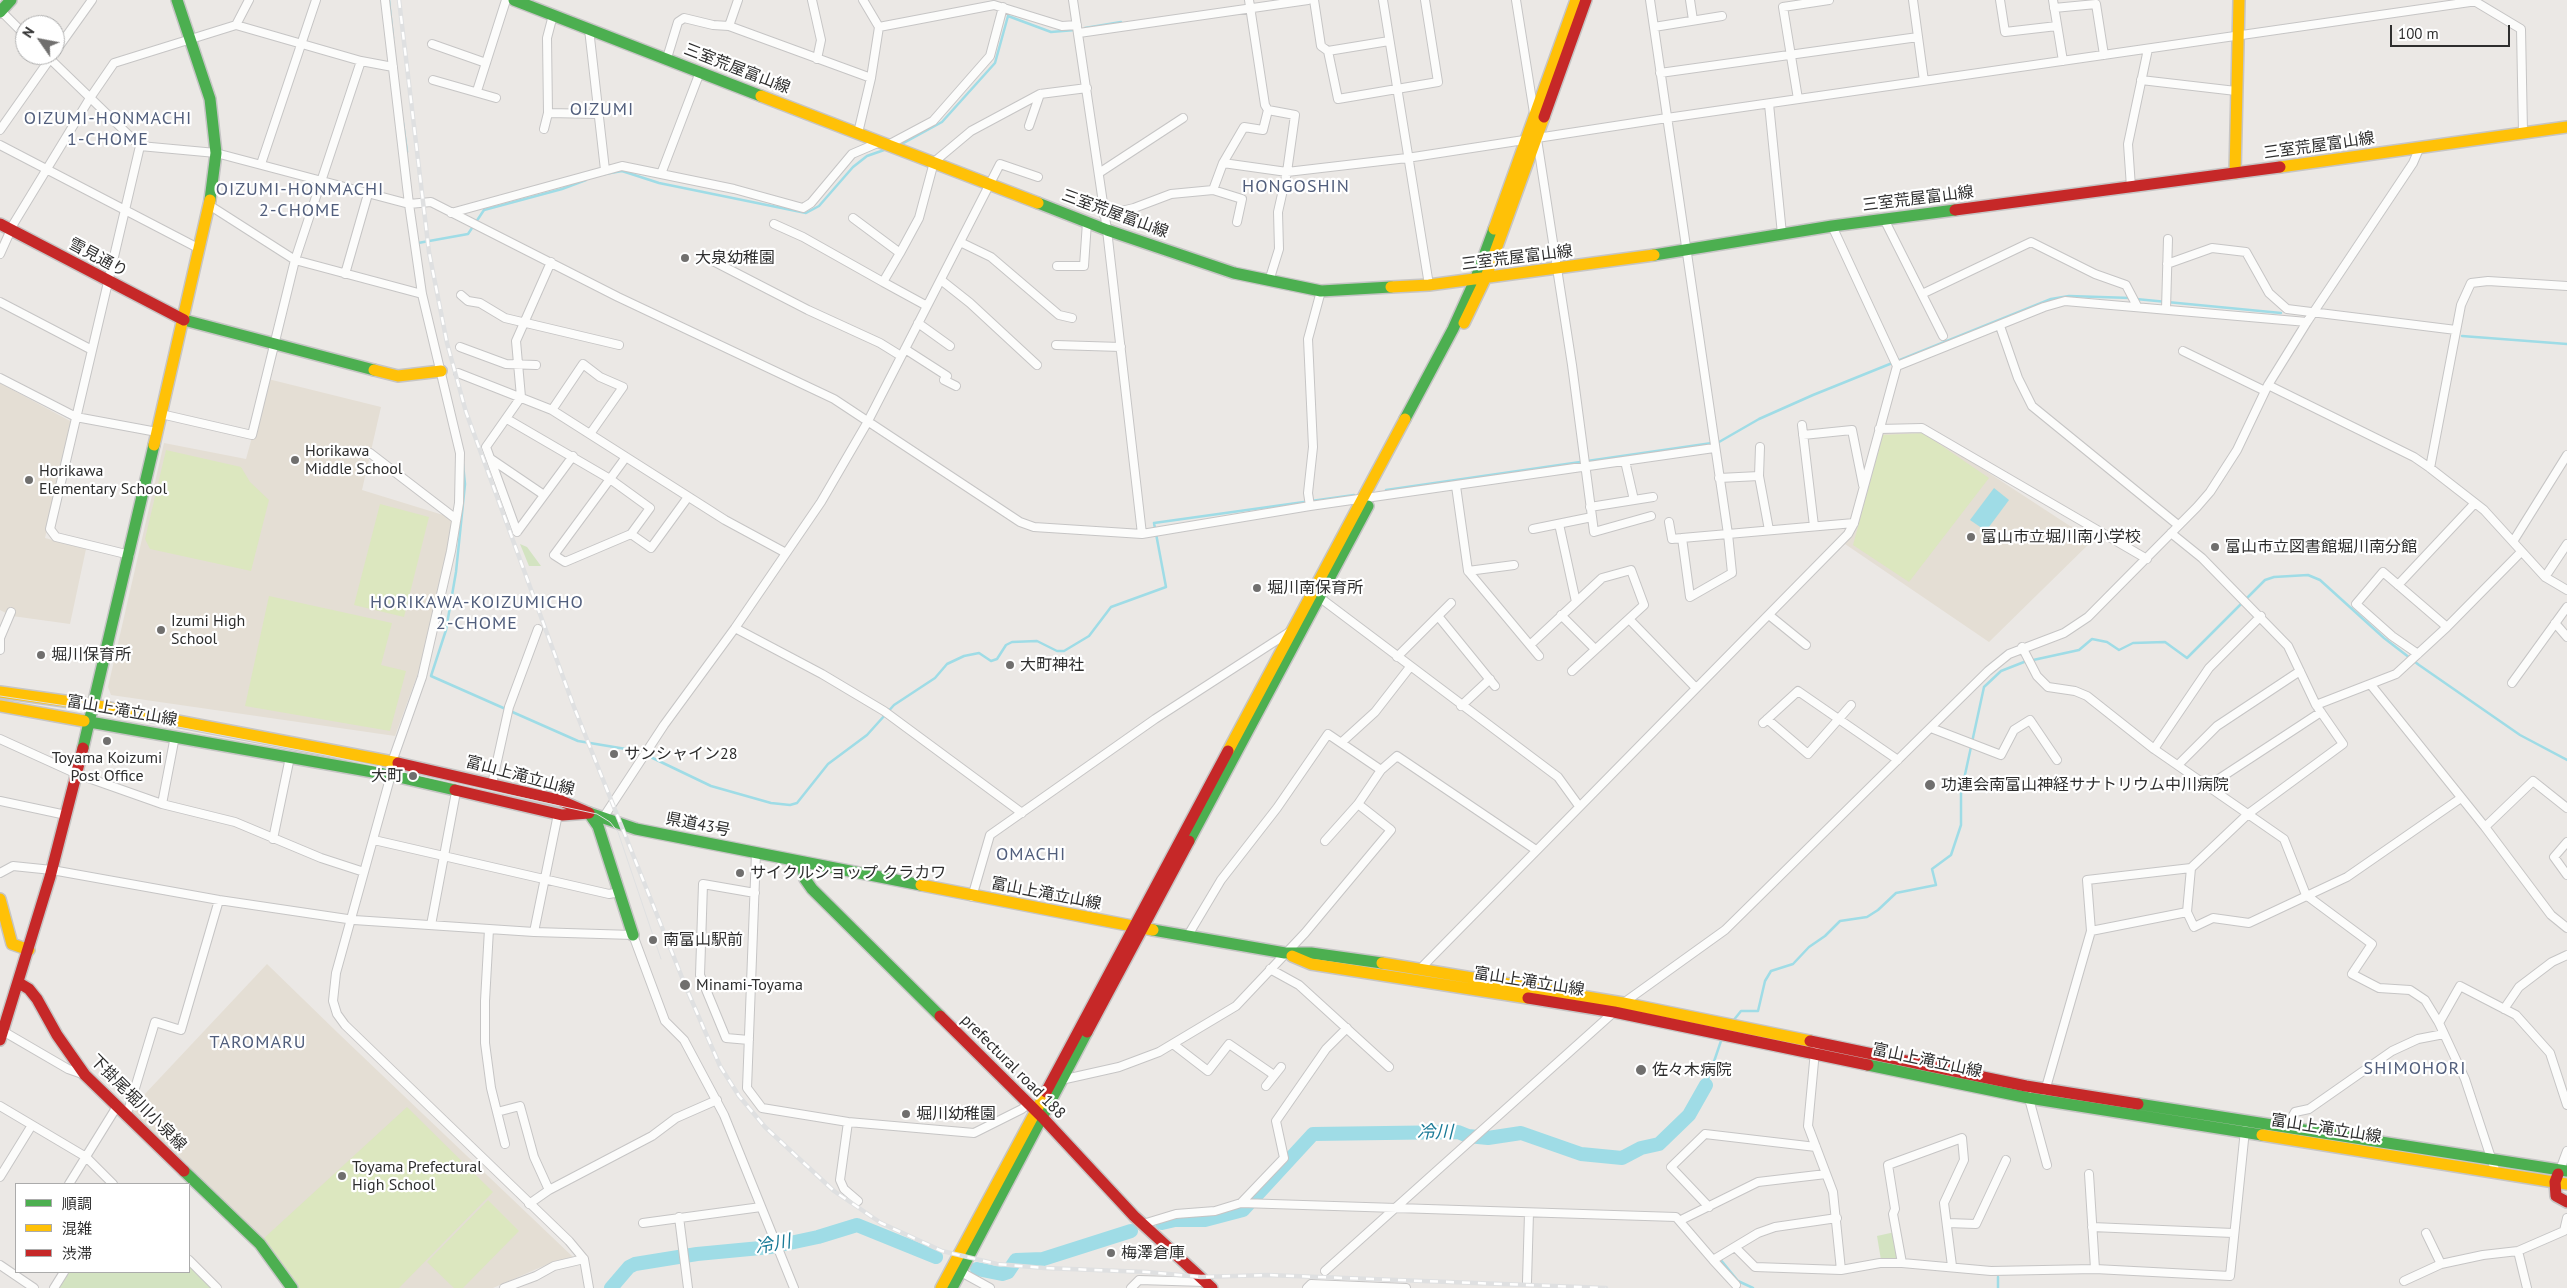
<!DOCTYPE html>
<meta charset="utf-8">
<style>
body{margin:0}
#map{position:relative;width:2567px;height:1288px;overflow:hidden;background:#ebe8e5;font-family:"PT Sans","Noto Sans JP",sans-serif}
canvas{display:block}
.legend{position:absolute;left:15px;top:1183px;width:175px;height:90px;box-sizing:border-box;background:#fff;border:1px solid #ababab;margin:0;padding:6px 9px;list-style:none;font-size:15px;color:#2e2e2e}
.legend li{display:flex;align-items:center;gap:10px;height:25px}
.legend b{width:25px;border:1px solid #ababab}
.north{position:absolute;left:15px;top:15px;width:50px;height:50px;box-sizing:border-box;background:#fff;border:1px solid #ababab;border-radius:50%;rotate:303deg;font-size:14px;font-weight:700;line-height:20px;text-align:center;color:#2e2e2e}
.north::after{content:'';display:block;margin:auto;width:18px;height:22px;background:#706f6e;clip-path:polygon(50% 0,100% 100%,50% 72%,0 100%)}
.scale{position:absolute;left:2390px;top:25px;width:120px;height:22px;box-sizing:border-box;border:2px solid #2e2e2e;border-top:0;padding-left:6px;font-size:15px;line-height:18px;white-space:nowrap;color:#2e2e2e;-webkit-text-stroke:4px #fff;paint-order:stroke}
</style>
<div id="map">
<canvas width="2567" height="1288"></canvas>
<ul class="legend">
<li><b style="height:6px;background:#4caf50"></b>順調</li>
<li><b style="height:6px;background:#ffc107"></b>混雑</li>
<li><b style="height:6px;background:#c62828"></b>渋滞</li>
</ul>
<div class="north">N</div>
<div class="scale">100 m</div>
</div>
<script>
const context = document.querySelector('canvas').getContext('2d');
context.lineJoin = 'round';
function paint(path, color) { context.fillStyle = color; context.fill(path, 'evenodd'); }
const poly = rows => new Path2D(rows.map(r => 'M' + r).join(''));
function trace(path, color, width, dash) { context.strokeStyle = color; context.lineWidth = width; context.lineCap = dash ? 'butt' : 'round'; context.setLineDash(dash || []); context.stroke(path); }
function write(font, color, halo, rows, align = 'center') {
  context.font = font + ' "PT Sans","Noto Sans JP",sans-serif'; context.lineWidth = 4.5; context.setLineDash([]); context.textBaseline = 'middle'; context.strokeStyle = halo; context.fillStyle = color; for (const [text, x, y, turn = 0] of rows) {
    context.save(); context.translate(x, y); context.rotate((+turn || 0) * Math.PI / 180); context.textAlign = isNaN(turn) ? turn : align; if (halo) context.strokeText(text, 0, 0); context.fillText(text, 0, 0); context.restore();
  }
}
const education = poly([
 [268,379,381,407,362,490,456,519,425,654,395,736,111,695,108,687,164,443,246,459],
 [0,383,72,422,45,538,86,549,70,624,12,616,0,610],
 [1883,430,1918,432,1940,441,2070,526,2093,535,2094,539,1989,642,1845,544,1845,541,1853,533,1880,434],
 [267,964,338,1033,573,1257,555,1261,493,1288,299,1288,289,1274,128,1112]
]);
const green = poly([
 [520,544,527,547,541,566,529,566],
 [1895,1232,1900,1254,1896,1260,1881,1260,1877,1236],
 [189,1263,214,1288,59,1288,69,1272,189,1272]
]);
const pitch = poly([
 [1923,433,1989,478,1909,582,1853,545,1883,435],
 [166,450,241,467,250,482,269,500,251,571,150,549,145,539],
 [380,504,429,517,404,617,354,605],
 [269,596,392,623,381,665,406,671,390,731,245,706],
 [407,1107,493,1192,399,1288,299,1288,262,1240],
 [488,1200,519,1231,463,1288,454,1288,427,1262]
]);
const water = poly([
 [1994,488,2009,500,1986,531,1970,520]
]);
const stream = poly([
 [389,0,393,38],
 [1085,28,1121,22],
 [403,123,407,152],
 [900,145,942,122,995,63,1008,16,1051,32,1075,30],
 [605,174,622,171,659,183,806,213,819,206,853,167,867,156,887,149],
 [418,243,468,234,484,210,562,189,586,180],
 [2136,299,2281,313],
 [2462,336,2567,344],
 [463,464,465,484,456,572,446,630,431,676,578,741,638,751,711,786,771,803,790,805,797,803,828,764,867,735,894,705,935,678,947,664,964,656,979,653,991,661,997,659,1006,645,1012,642,1037,641,1057,651,1064,651,1089,636,1111,607,1166,587,1154,523,1354,495],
 [1386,490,1719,442,1759,419,1813,395,2051,299,2069,296,2131,298],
 [1733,1021,1741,1011,1758,1011,1765,981,1771,971,1793,964,1809,947,1825,936,1840,921,1867,917,1878,910,1896,893,1936,885,1932,869,1951,855,1961,825,1961,793,1984,687,2001,671,2024,662,2079,650,2092,639,2107,642,2119,650,2133,643,2165,642,2187,658,2265,580,2274,577,2308,575,2320,580,2384,638,2419,665,2520,735,2567,760],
 [1706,1085,1722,1038],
 [1720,1259,1738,1281,1753,1288],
 [1998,1288,1998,1277]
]);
const river = poly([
 [1162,1223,1175,1220,1205,1220,1243,1210,1313,1134,1458,1132,1468,1136,1488,1138,1521,1133,1581,1154,1622,1158,1641,1148,1659,1144,1689,1115,1706,1085],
 [977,1269,1002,1274,1008,1272,1016,1260,1043,1259,1131,1231],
 [611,1288,629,1267,635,1264,697,1254,771,1247,818,1237,857,1225,936,1257]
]);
const street = poly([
 [385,0,409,204,422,294,460,453,459,503,451,551,422,677,392,762,389,782,336,973,333,1001,337,1014,345,1025,569,1241,584,1259,589,1288],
 [812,0,821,40,817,59],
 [1073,0,1107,230,1142,534],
 [1249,0,1265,105,1268,110,1295,115,1287,172,1278,212,1279,249,1269,281],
 [1314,0,1321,46,1328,51,1389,41],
 [1383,0,1429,285],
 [1516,0,1534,113],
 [1650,0,1728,534,1854,523],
 [1690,0,1693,20],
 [1913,0,1924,81],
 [2000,0,2005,32,2057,26],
 [2053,0,2063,61],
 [2054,8,2096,4,2104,55],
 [1,11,25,35],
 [236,25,249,0],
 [729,26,738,0],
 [879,27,994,5,1062,26,1077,25],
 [1654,27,1722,16],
 [589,29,605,170],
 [1079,33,1308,0],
 [432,44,486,63],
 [1328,51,1338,99,1438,82,1425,0],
 [55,52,92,0],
 [46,55,140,146,216,153,409,204,431,202,618,297,834,399,1020,522,1034,527,1142,534,1310,506,1714,448],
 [667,58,678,22,684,18,713,25,729,26,871,78],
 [1660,73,1918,37],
 [433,80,496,98],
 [2141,80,2236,91],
 [477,91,506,0],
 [1798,99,1783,7,1829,0],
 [1769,104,1782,234],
 [548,113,599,114],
 [1029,126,1040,94,1087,88],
 [544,129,548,113,547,38,553,15],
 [0,130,52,56],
 [858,133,871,78,879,27,863,0],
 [1537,139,1572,365,1594,532,1651,516],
 [0,145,198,248],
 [888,145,933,121,990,56,1003,7],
 [1223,163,1244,127,1263,130,1268,110],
 [261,164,316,0],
 [1099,173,1183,118],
 [661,174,700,72],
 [2131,187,2128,144,2148,49],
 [1213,190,1242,199,1237,222],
 [209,205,295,260,422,294],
 [451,213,622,166,734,189,803,208,811,203,852,154,880,142],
 [1104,215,1134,208,1171,194,1213,190,1223,163,1287,172,1407,158,1667,118,2470,2,2476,2,2521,29,2523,132],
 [853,218,900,253,919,218,934,162,971,131,1040,94],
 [1884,219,1943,336],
 [774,224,803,237,883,282],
 [960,242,991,257,1059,315,1072,318],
 [900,253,883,282,927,306],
 [0,254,14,223,90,98,114,63,236,25,361,61,393,67],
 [709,259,808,310,880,343,901,356],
 [2167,264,2212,248,2246,252,2269,293,2287,309,2456,330],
 [1057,266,1084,266,1087,222],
 [345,274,368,194],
 [941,280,970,303,1037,365],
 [1922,294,2031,242,2095,274,2126,285,2137,306],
 [461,295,468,301,480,303,505,318,619,345],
 [0,302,92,350],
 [2166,309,2168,239],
 [918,323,950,346],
 [2000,326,2018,378,2032,406,2178,525],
 [1056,345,1121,347],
 [460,347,506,364,536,365],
 [905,349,947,376,944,380,956,386],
 [2183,351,2265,391],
 [1897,366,2044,307,2065,301,2307,322],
 [458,373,552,410,725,520,786,553],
 [0,378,76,417,157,432],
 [2268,385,2414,457,2430,468,2484,510,2545,577,2567,590],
 [552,410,583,364,600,377,623,387,590,434],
 [161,414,252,435,295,260,361,61],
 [507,419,610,479,650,508,631,534,565,562,554,555,610,479,626,457],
 [1802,425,1814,526],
 [1879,429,1922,428,2147,559],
 [1803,435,1852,430,1863,485],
 [1760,447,1759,476,1769,530],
 [370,453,456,519],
 [491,459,544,495],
 [1625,461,1634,500],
 [2430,468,2461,305,2471,283,2488,281,2567,286],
 [1719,478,1759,476],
 [1456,486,1468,571,1539,656],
 [1310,506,1308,493,1313,447,1308,339,1321,291],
 [1590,507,1653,497],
 [1669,522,1672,539,1682,538,1728,534,1732,573,1690,597,1682,538],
 [1559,524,1576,602],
 [1533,529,1592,517],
 [517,532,486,447,521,397,516,341,551,262],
 [517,532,573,456],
 [631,534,651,548,688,497],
 [2514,540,2567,455],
 [130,555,56,537,50,529,140,146],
 [1468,571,1514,565],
 [2545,577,2567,544],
 [2398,585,2475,503],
 [1319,597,1558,777,1579,806],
 [1561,615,1595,649],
 [1769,615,1806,645],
 [1438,616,1495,686],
 [1629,619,1696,688],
 [2555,623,2567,637],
 [735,628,822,674,884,711,1022,813],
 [0,638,11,612],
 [0,638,0,650],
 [1530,645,1602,578,1631,570,1644,605,1572,671],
 [2022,647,2037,676,2048,687,2075,691,2087,696,2154,749,2284,839,2306,895,2372,944,2352,974,2379,988,2410,990,2425,1000,2439,1023,2465,1079,2496,1173],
 [2418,654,2392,636,2356,604,2383,572,2447,627],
 [1397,657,1451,603],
 [2512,683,2567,607],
 [2371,685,2485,827,2551,915,2567,928],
 [2316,705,2396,674,2447,627,2521,552],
 [1461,706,1490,679],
 [1767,719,1808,754,1851,705],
 [1763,723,1798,691,1898,760],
 [1931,728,2001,755,2014,730,2030,720,2057,760],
 [0,739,77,774,162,804,235,822,321,858,364,872],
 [1342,742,1375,712,1410,667],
 [2154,749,2209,668,2261,616],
 [2178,765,2217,726,2300,671],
 [1381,770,1397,756,1536,850],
 [492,784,509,707,538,629],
 [2208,786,2321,712],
 [0,801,66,815],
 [162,804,175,736],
 [603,818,664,725,735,628,821,502,867,423,1000,164,1038,177],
 [2485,827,2533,781,2567,808],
 [273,839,290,757],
 [374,840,609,894,620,892],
 [1325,841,1358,804],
 [2567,842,2554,857,2567,875],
 [756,853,747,1088,762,1108,848,1122,974,1133,1022,1109,1028,1104],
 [2191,868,2187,912,2194,927,2213,918,2249,923,2347,877,2461,798],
 [0,873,13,866,52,870,219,900,354,920,534,932,633,935,665,1021,684,1040,724,1115,794,1288],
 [972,897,990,835,1155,719,1291,631],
 [431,925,456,792],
 [489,929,485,1001,485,1043,491,1088,505,1144],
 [2091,931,2187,912],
 [534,932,558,814],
 [1270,969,1299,985,1389,1067],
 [1419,970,1848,534,1854,523,1897,366,1832,226],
 [1622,1004,1725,930,1988,671,2009,654,2064,633,2088,617,2197,507,2210,492,2237,450,2268,385,2307,322,2413,163,2419,149],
 [2504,1009,2519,987,2552,962,2567,955],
 [2439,1023,2460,986,2516,1015,2550,1053,2567,1105],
 [1,1030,68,1069,85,1075],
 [749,1040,726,1038,700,975,703,884,755,893],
 [1173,1044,1208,1071,1229,1044,1274,1075],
 [1815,1051,1808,1126,1833,1192,1841,1270,1880,1263,1902,1263,1991,1271,2095,1269,2230,1276,2245,1130],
 [1061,1080,1119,1067,1159,1052,1236,1006,1305,933,1391,830,1358,804,1381,770,1328,734,1277,808,1221,880,1187,937],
 [1266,1086,1281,1067],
 [2045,1091,2091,931,2087,880,2191,868,2248,814,2343,744,2316,705,2288,646,2202,558,2171,533],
 [2028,1095,2047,1165],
 [0,1106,86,1157,113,1184],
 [497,1112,520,1106,534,1157,549,1190],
 [125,1115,129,1108,155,1022,181,1030,219,900],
 [848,1122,840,1180,844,1189,858,1201],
 [2286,1128,2295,1112,2309,1109,2392,1051,2418,1039,2444,1034],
 [2560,1170,2567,1151],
 [2089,1174,2095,1269],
 [0,1177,32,1125],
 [69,1184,116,1108],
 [1241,1203,1284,1158,1276,1121,1326,1049,1347,1028],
 [529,1204,549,1190,652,1136,676,1118,717,1100],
 [1709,1207,1671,1167,1705,1134,1816,1147],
 [679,1217,688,1288],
 [1681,1220,1758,1182,1826,1174],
 [643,1223,761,1207],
 [1947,1223,1976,1224,2006,1160],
 [1143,1224,1176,1214,1215,1211,1241,1203,1676,1217,1713,1260,1758,1233,1775,1227,1837,1218],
 [2092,1227,2233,1233],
 [2426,1233,2441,1264],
 [1736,1248,1755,1267,1841,1270],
 [189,1260,217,1288],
 [1713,1260,1736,1285],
 [1902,1263,1893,1214,1895,1209,1888,1165,1962,1138,1964,1160,1944,1203,1952,1266],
 [0,1265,34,1288],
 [1325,1271,1614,1012],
 [961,1272,990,1288],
 [2404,1281,2441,1264,2483,1255,2518,1251],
 [1527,1282,1529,1213],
 [54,1288,64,1272],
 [504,1288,536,1276,554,1266,584,1259],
 [1131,1288,1139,1280,1205,1282],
 [1307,1288,1311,1284,1406,1288],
 [2527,1288,2518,1251,2564,1231,2567,1218]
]);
const fast = poly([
 [177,0,210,99,216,153,210,200],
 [514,0,761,96],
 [0,12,11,0],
 [1038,203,1107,230,1234,273,1321,291,1391,287],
 [1654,255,1832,226,1955,210],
 [184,320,374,370],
 [1405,419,1453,329,1476,278,1494,229],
 [84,721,390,775,455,790],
 [83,748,154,445],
 [589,813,598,826,633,935],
 [589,813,636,829,921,885],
 [1189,841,1368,506],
 [802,862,805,879,812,889,940,1016],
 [1153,930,1285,953,1311,953,1382,963],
 [1868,1065,2029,1098,2262,1135],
 [2138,1104,2567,1171],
 [184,1171,260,1244,292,1288],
 [952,1288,1087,1032]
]);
const slow = poly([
 [761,96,1038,203],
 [2280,167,2567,127],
 [2235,173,2239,0],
 [1494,229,1576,0],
 [1391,287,1429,285,1654,255],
 [1464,323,1486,277,1544,117],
 [374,370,398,376,441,371],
 [154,445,210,200],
 [0,692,93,705,398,763],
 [0,706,84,721],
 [1228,751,1405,419],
 [921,885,1153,930],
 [0,899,12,944,29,950],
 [1292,956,1311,964,1528,998],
 [1382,963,1623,1003,1810,1041],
 [2262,1135,2567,1184],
 [941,1288,1046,1092]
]);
const jam = poly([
 [1544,117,1586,0],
 [1955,210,2280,167],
 [0,224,184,320],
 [398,763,559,800,589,813,562,815,455,790],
 [19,983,29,989,37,999,57,1035,85,1075,184,1171],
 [1528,998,1614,1012,1868,1065],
 [940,1016,1042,1117,1134,1216,1212,1288],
 [1087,1032,1189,841],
 [0,1040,50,877,83,748],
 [1810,1041,2026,1086,2138,1104],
 [1046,1092,1228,751],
 [2558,1174,2555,1182,2556,1196,2567,1202]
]);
const tram = poly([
 [0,696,73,707,325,755,597,814,610,822,618,832,661,959]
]);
const rail = poly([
 [399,0,429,252,447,343,466,412,574,707,685,985,720,1066,739,1096,765,1127,834,1191,881,1223,942,1251,997,1264,1044,1268,1147,1272,1201,1277,1267,1275,1606,1288]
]);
const markers = [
 [685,258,5,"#706f6e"],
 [295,460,5,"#706f6e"],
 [29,480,5,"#706f6e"],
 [1971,537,5,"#706f6e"],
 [2215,547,5,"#706f6e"],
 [1257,588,5,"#706f6e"],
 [161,630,5,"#706f6e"],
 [41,655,5,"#706f6e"],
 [1010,665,5,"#706f6e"],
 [107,741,5,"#706f6e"],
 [614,754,5,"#706f6e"],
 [413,776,5,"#706f6e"],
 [1930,785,6,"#706f6e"],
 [740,873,5,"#706f6e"],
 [653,940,5,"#706f6e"],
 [685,985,6,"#706f6e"],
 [1641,1070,6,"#706f6e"],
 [906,1114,5,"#706f6e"],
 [342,1176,5,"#706f6e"],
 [1111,1253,5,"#706f6e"]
];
const streetNames = [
 ["三室荒屋富山線",737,69,21],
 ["三室荒屋富山線",2319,146,-8],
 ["三室荒屋富山線",1918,199,-7],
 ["三室荒屋富山線",1115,214,20],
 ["雪見通り",98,258,28],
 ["三室荒屋富山線",1517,258,-7],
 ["富山上滝立山線",122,711,10],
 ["富山上滝立山線",520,776,15],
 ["県道43号",698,825,11],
 ["富山上滝立山線",1046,894,11],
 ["富山上滝立山線",1529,982,9],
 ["富山上滝立山線",1927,1061,12],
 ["prefectural road 188",1013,1067,45],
 ["下掛尾堀川小泉線",138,1103,45],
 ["富山上滝立山線",2326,1129,9]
];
const poiNames = [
 ["大泉幼稚園",695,258],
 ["Horikawa",305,451],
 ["Middle School",305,469],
 ["Horikawa",39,471],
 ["Elementary School",39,489],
 ["富山市立堀川南小学校",1981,537],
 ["富山市立図書館堀川南分館",2225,547],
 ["堀川南保育所",1267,588],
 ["Izumi High",171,621],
 ["School",171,639],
 ["堀川保育所",51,655],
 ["大町神社",1020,665],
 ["サンシャイン28",624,754],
 ["Toyama Koizumi",107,758,"center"],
 ["Post Office",107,776,"center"],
 ["大町",403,776,"right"],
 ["功連会南富山神経サナトリウム中川病院",1941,785],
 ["サイクルショップ クラカワ",750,873],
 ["南富山駅前",663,940],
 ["Minami-Toyama",696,985],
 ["佐々木病院",1652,1070],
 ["堀川幼稚園",916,1114],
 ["Toyama Prefectural",352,1167],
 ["High School",352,1185],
 ["梅澤倉庫",1121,1253]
];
const neighbourhoodNames = [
 ["OIZUMI",602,110],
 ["OIZUMI-HONMACHI",108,119],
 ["1-CHOME",108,140],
 ["HONGOSHIN",1296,187],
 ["OIZUMI-HONMACHI",300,190],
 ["2-CHOME",300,211],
 ["HORIKAWA-KOIZUMICHO",477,603],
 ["2-CHOME",477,624],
 ["OMACHI",1031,855],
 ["TAROMARU",258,1043],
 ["SHIMOHORI",2415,1069]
];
const waterNames = [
 ["冷川",1435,1133],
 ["冷川",773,1245,-11]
];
paint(education, '#e4ded4');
paint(green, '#d3e3c1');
paint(pitch, '#dce7bf');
paint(water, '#9fdce6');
trace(stream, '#9fdce6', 2.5);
trace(river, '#9fdce6', 14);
trace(street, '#c6c5c5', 10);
trace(fast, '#c6c5c5', 14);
trace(slow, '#c6c5c5', 14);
trace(jam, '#c6c5c5', 14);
trace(street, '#fcfcfb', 8);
trace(fast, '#4caf50', 11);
trace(slow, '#ffc107', 11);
trace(jam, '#c62828', 11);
trace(tram, '#dfe0e1', 1);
trace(rail, '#dfe0e1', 4.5);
trace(rail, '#fff', 2.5, [8]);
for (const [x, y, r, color] of markers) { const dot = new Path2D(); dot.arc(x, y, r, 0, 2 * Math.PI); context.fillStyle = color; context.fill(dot); trace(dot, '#fff', 2); }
write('16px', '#2e2e2e', '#fff', streetNames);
write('16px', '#2e2e2e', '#fff', poiNames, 'left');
context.letterSpacing = '1px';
write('18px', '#515e7c', '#fff', neighbourhoodNames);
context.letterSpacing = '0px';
write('italic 18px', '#197a97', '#fff', waterNames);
</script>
